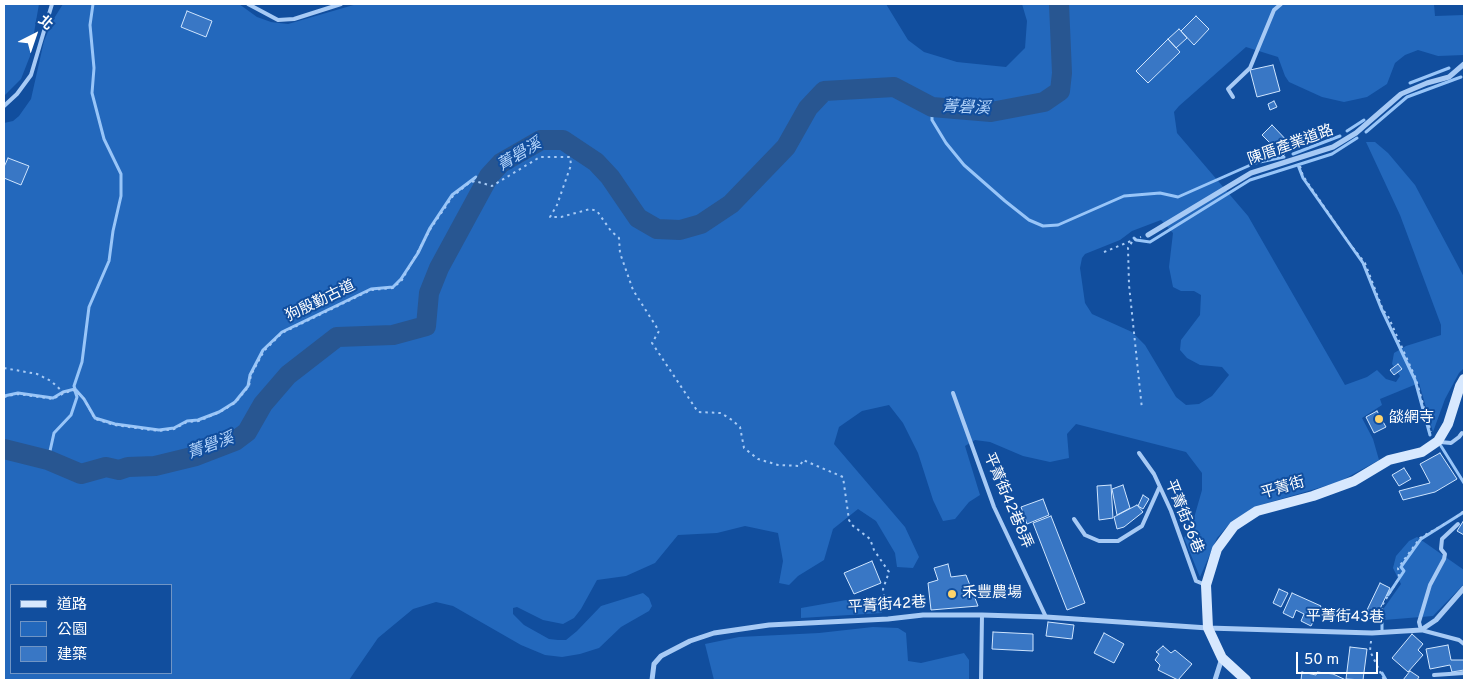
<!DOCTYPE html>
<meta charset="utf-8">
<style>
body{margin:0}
#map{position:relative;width:1468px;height:684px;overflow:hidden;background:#114e9e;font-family:Overpass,"Noto Sans TC",sans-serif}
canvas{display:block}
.frame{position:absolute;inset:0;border:5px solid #fff;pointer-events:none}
.legend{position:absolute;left:10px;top:584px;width:162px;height:90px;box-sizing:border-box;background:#114e9e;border:1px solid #7095c5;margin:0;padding:6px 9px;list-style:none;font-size:15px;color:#fff}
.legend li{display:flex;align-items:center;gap:10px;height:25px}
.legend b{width:25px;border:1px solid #7095c5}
.north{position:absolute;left:10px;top:10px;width:50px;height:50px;-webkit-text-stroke:4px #114e9e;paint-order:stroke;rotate:41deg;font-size:14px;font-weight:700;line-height:20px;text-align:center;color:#fff}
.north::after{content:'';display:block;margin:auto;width:18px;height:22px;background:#fff;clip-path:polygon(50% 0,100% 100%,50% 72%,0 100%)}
.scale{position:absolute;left:1296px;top:652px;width:82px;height:22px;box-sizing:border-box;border:2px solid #fff;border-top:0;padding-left:6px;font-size:15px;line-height:18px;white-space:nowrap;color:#fff;-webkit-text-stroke:4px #114e9e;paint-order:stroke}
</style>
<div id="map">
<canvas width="1468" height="684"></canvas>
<div class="frame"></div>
<ul class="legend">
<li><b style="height:6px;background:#d7e8fe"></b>道路</li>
<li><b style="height:14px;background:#2368bc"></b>公園</li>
<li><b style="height:14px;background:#3977c5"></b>建築</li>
</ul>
<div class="north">北</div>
<div class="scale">50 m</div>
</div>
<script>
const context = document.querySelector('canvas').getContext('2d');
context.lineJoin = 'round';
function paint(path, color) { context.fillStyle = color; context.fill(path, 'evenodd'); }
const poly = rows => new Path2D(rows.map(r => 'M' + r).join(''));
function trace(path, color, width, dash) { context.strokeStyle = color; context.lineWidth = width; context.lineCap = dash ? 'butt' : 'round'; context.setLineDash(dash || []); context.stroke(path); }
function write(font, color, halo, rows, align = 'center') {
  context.font = font + ' Overpass,"Noto Sans TC",sans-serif'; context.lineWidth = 4; context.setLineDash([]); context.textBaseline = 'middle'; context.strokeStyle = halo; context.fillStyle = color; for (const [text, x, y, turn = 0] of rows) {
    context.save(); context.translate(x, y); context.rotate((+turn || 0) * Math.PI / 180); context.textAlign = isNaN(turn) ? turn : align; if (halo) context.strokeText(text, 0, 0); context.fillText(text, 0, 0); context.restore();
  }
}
const green = poly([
 [4,4,39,4,30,56,21,79,4,96],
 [63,4,239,4,257,17,271,22,288,24,357,4,886,4,908,40,924,52,957,62,1006,67,1025,48,1027,21,1022,4,1434,4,1435,16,1464,15,1464,55,1438,56,1418,50,1405,55,1395,63,1387,84,1367,97,1344,102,1322,97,1289,82,1285,76,1278,57,1246,47,1179,106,1174,112,1177,133,1248,216,1345,385,1367,377,1377,370,1386,379,1396,382,1400,376,1392,364,1394,353,1406,346,1441,335,1441,325,1400,215,1366,142,1375,142,1388,153,1415,185,1464,277,1464,368,1459,373,1445,399,1433,432,1419,383,1380,399,1382,405,1362,418,1373,439,1379,460,1339,482,1257,506,1232,521,1217,538,1200,577,1184,538,1192,525,1202,490,1202,473,1186,452,1076,424,1067,434,1069,458,1050,462,1023,456,990,442,975,440,965,446,980,495,969,502,955,519,943,521,933,500,918,453,903,423,889,405,862,411,839,427,834,444,905,527,919,557,913,568,897,567,895,553,876,521,858,509,833,529,824,560,798,576,789,585,779,583,783,561,778,533,745,526,717,533,678,535,655,563,626,576,597,580,581,609,574,618,563,624,543,620,517,607,513,608,513,614,524,625,549,639,558,640,566,640,577,631,601,606,643,593,649,598,652,606,649,611,621,627,599,648,580,654,562,657,545,655,521,645,453,606,436,602,413,609,378,638,349,680,4,680,4,123,13,121,19,116,31,99,44,41,53,20],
 [1161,220,1173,233,1169,267,1173,287,1181,291,1194,291,1201,295,1200,315,1181,340,1180,350,1187,358,1200,365,1222,367,1229,375,1212,396,1199,404,1186,405,1176,397,1145,345,1132,332,1092,314,1085,303,1080,268,1082,258,1085,254,1120,240,1132,231],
 [11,585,171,585,171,673,11,673],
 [1417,537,1464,570,1464,584,1433,616,1384,620,1384,608,1401,584,1393,568,1396,556,1409,541],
 [852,599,881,602,882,613,801,618,801,608],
 [873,627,898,628,906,633,908,661,921,663,964,653,969,660,969,680,714,680,705,644,739,637,819,633]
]);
const stream = poly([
 [1410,83,1449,68],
 [932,107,932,120,946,143,964,165,1005,201,1029,220,1043,226,1058,225,1124,196,1160,193,1178,197,1255,163,1284,157],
 [1347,131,1364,120],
 [1366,132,1407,97,1461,77],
 [1293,154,1340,136],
 [1298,165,1303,178,1363,263,1381,308,1415,380,1430,435],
 [483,173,501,163],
 [1134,238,1136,240,1150,242,1250,180,1332,154,1357,138],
 [75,389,74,386,82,362,89,307,109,261,113,231,121,196,121,174,104,139,92,93,94,68,90,25,93,4],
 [4,396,18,393,53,398,63,392,75,389,84,399,95,418,115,424,159,430,174,428,187,421,198,420,219,412,235,402,248,386,250,375,263,350,282,332,371,289,393,287,401,279,418,253,430,228,452,195,476,177],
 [1441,446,1464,483],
 [48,460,54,433,71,415,77,397,75,391],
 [1388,595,1404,571,1401,567,1421,539,1464,512],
 [1382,617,1382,630],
 [1382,673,1386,680]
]);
const river = poly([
 [4,449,48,460,81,474,106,467,119,470,128,467,155,466,196,456,235,441,247,432,263,404,288,375,337,337,393,335,426,326,429,293,439,268,489,176,501,163,541,140,563,140,596,162,610,177,638,218,657,229,680,230,701,224,731,204,786,147,808,108,824,91,894,87,932,107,991,112,1044,102,1060,91,1062,73,1059,4]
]);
const building = poly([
 [187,11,212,21,206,37,181,27,187,11],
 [1196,16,1209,29,1194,45,1181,31,1196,16],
 [1179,29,1187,38,1176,48,1168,39,1179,29],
 [1168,39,1180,52,1148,83,1136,71,1168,39],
 [1273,65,1280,91,1257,97,1250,70,1273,65],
 [1274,101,1277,107,1270,110,1268,104,1274,101],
 [1272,125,1292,146,1283,156,1262,135,1272,125],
 [8,158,29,166,21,185,4,178,4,167,8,158],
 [1398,364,1402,369,1394,375,1390,370,1398,364],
 [1377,411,1386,427,1374,433,1366,417,1377,411],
 [1440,453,1457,479,1435,492,1403,500,1399,491,1430,483,1420,464,1440,453],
 [1404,468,1411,479,1399,486,1392,475,1404,468],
 [1111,485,1113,518,1099,520,1097,486,1111,485],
 [1123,485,1130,508,1117,515,1112,489,1123,485],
 [1143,495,1149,499,1143,509,1138,506,1143,495],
 [1043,499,1049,515,1027,524,1021,507,1043,499],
 [1137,505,1143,512,1124,527,1117,529,1114,517,1137,505],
 [1051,516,1085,603,1067,610,1033,523,1051,516],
 [1464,520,1464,535,1457,531,1464,520],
 [872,561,881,583,854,594,844,573,872,561],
 [948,564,951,577,966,575,978,606,931,610,928,583,938,580,934,568,948,564],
 [1380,583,1390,588,1377,615,1367,610,1380,583],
 [1279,589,1288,593,1281,607,1273,603,1279,589],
 [1292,593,1321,606,1311,626,1301,621,1304,614,1296,610,1293,618,1283,613,1292,593],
 [1048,622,1074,625,1072,639,1046,636,1048,622],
 [993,632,1033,634,1033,651,992,649,993,632],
 [1104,633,1124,644,1114,663,1094,653,1104,633],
 [1412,634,1423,644,1418,650,1423,655,1408,672,1392,658,1412,634],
 [1448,645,1451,660,1464,660,1464,670,1452,672,1450,665,1430,669,1426,649,1448,645],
 [1163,646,1171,653,1175,650,1192,664,1178,680,1158,670,1160,665,1155,660,1159,654,1156,652,1163,646],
 [1350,647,1367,649,1363,680,1346,679,1350,647],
 [1410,671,1419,677,1417,680,1403,680,1410,671],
 [1302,672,1316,675,1317,672,1333,674,1346,680,1301,680,1302,672]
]);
const path = poly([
 [1300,166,1303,176,1349,243,1365,263,1383,310,1388,316,1416,379,1431,432],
 [1132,242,1128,248,1129,285,1142,409],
 [1104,252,1141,237],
 [4,368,37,374,51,381,64,393],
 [4,397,18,394,53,399,64,393,75,390,84,399,95,419,114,425,159,431,174,429,187,422,199,421,220,412,235,403,249,386,251,375,264,351,282,333,371,290,393,288,402,280,431,228,453,196,469,183,475,181,492,186,540,157,570,157,571,165,557,205,550,217,561,217,590,209,597,211,611,231,619,238,620,253,633,290,659,331,652,343,698,412,721,413,732,420,740,427,744,448,758,459,778,465,800,466,803,460,843,477,849,520,852,525,870,539,874,550,889,572,883,589,887,612],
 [1456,517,1464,511],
 [1381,624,1383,604,1399,578,1398,568,1420,538,1448,522],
 [1371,641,1370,651,1384,680]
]);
const lane = poly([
 [248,4,278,20,294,19,341,4],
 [1233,97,1228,89,1250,68,1274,10,1281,4],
 [4,106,17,94,31,75,52,4],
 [953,393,994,507,1046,617],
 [1440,442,1451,443,1459,437,1462,433],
 [1139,453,1154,474,1171,511,1196,581,1206,585],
 [1074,519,1085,535,1099,541,1118,541,1142,526,1159,488],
 [1458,524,1442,539,1441,549,1445,554,1444,559,1430,585,1419,622,1421,630,1459,640,1464,644],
 [1434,675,1464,673],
 [981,680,982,615]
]);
const street = poly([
 [1148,235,1251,173,1333,147,1356,133,1401,94,1427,83,1449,77,1464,64],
 [652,680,654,664,661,656,690,641,714,633,769,625,888,619,923,615,982,615,1046,617,1208,628,1372,633,1421,630,1436,620,1464,588],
 [1215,680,1222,658]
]);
const secondary = poly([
 [1246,680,1222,658,1208,628,1206,585,1217,549,1234,526,1257,511,1313,496,1354,481,1389,460,1422,452,1438,441,1448,424,1460,386,1464,379]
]);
const markers = [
 [1379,419,5,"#ffd46b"],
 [952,594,5,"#ffd46b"]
];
const streetNames = [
 ["陳厝產業道路",1291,146,-20],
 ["狗殷勤古道",321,302,-26],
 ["平菁街",1283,489,-16],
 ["平菁街42巷8弄",1007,501,67],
 ["平菁街36巷",1183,517,68],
 ["平菁街42巷",887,606,-4],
 ["平菁街43巷",1345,618,1]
];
const poiNames = [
 ["燄網寺",1389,419],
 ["禾豐農場",962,594]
];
const waterNames = [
 ["菁礐溪",966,109,3],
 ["菁礐溪",520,156,-31],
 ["菁礐溪",211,447,-20]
];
paint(green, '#2368bc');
trace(stream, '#98c5f8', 3);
trace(river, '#285691', 20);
paint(building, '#3977c5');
trace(building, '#cfe5fe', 1);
trace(path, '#a7caf5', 2, [2.5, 4]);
trace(lane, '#a7caf5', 4);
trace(street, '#a7caf5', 5);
trace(secondary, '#d7e8fe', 10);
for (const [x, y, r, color] of markers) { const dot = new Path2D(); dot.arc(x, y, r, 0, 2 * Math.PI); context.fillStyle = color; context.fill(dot); trace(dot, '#114e9e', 2); }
write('15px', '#fff', '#114e9e', streetNames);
write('15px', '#fff', '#114e9e', poiNames, 'left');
write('italic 16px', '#b3d4fb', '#114e9e', waterNames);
</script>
